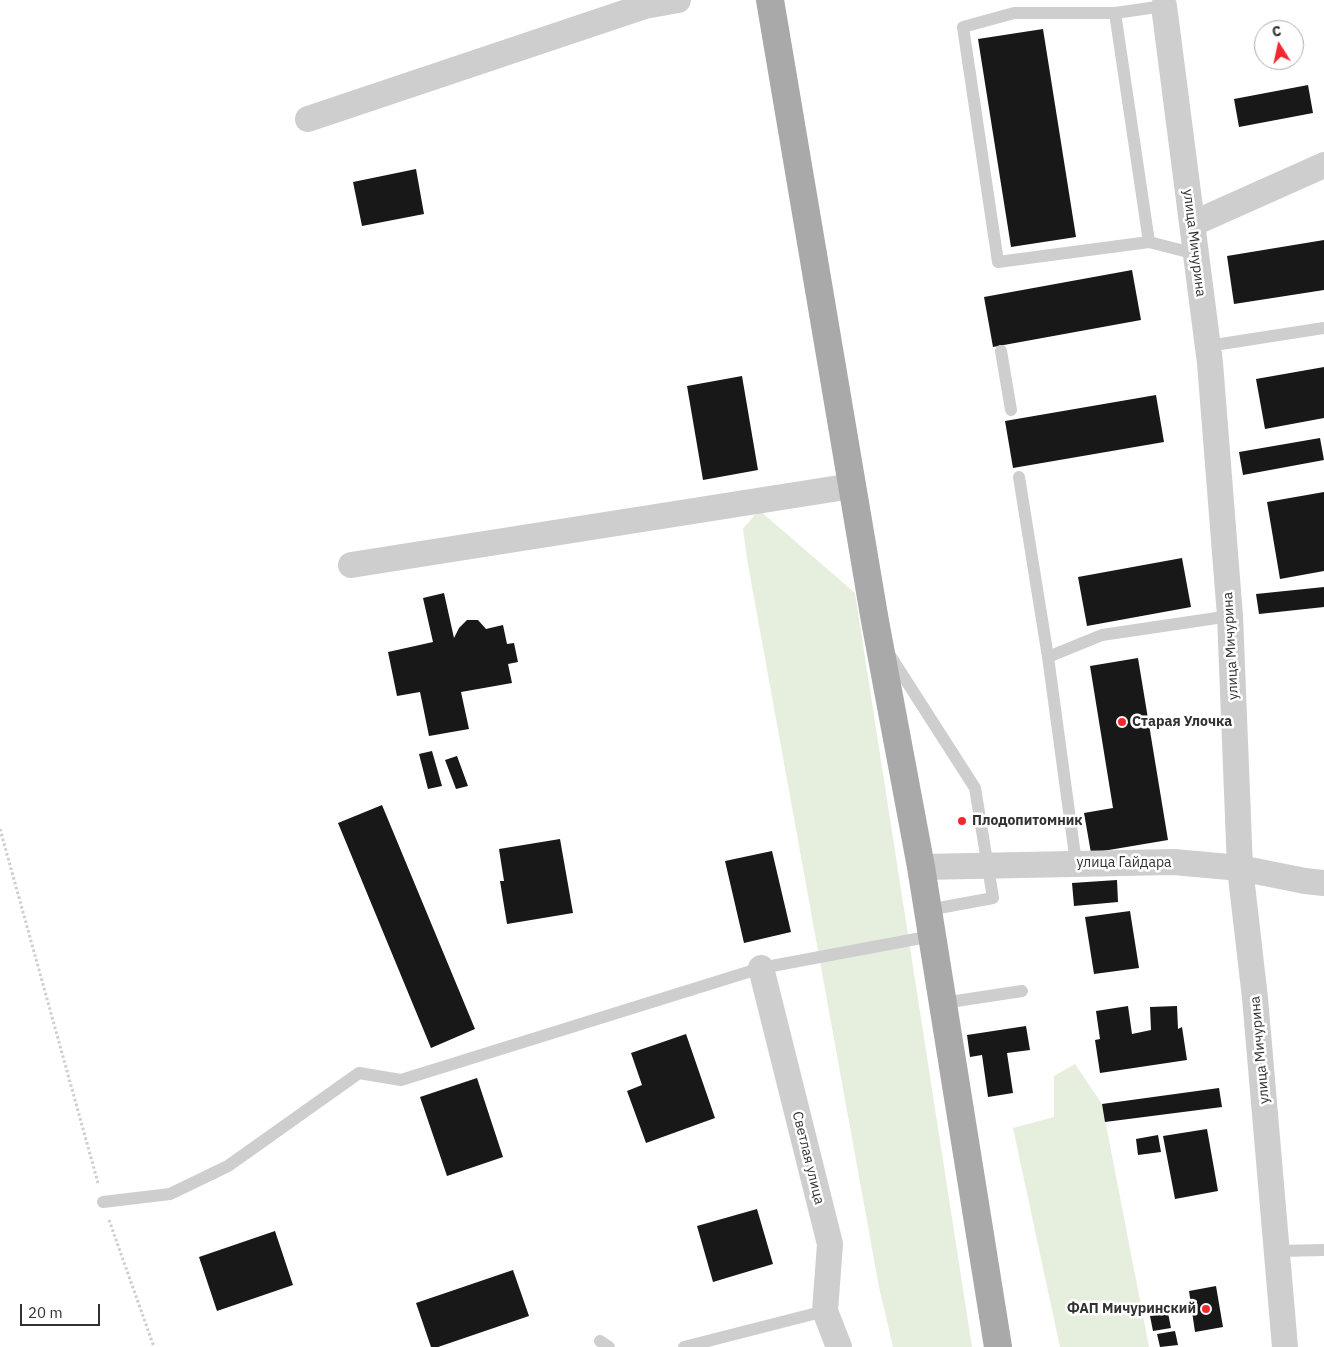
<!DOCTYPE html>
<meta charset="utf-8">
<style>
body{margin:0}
#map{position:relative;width:1324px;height:1347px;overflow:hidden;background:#fff;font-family:"IBM Plex Sans",sans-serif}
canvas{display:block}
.north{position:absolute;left:1254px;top:20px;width:50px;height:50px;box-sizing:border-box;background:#fff;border:1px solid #adadad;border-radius:50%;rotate:350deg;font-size:14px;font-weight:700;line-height:20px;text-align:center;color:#313131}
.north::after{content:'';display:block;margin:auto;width:18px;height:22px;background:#f4272f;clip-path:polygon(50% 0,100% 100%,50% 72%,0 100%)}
.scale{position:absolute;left:20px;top:1304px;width:80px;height:22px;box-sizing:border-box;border:2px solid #313131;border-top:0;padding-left:6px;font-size:15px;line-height:18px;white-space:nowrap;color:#313131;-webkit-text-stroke:4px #fff;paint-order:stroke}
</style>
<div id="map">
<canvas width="1324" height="1347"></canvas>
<div class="north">С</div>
<div class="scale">20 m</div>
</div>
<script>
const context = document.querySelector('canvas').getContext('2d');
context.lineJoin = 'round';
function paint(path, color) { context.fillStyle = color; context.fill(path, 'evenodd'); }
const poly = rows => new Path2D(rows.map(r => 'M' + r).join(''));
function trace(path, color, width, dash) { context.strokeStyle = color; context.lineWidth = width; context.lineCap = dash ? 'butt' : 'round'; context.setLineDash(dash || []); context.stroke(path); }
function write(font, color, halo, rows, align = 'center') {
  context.font = font + ' "IBM Plex Sans",sans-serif'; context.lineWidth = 5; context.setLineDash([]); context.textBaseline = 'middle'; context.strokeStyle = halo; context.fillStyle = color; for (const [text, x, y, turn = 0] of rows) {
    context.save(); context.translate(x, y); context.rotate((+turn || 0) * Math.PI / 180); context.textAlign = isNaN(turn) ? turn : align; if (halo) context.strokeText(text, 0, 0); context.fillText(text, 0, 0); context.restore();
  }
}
const green = poly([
 [759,510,855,593,972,1347,893,1347,879,1287,747,559,743,529],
 [1075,1064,1102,1104,1149,1347,1060,1347,1013,1128,1054,1117,1054,1076]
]);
const building = poly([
 [1043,29,1076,237,1011,247,978,39],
 [1308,85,1313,113,1239,127,1234,99],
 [416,169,424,214,362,226,353,182],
 [1324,240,1324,290,1234,304,1227,256],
 [1132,270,1141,320,993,347,984,297],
 [1324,367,1324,418,1265,429,1256,379],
 [742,376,758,470,703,480,687,386],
 [1156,395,1164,442,1013,468,1005,421],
 [1320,438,1324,460,1243,475,1239,452],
 [1324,492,1324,571,1280,579,1267,502],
 [1182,558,1191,607,1087,626,1078,577],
 [1324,587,1324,607,1259,614,1256,594],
 [444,593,454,638,459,628,467,620,478,620,486,629,503,625,507,644,514,643,518,662,508,664,512,683,461,692,469,729,429,736,420,692,397,696,388,652,433,642,423,598],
 [1138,658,1168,840,1091,853,1084,813,1113,808,1090,666],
 [432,751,442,786,428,789,419,754],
 [457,756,468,786,456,789,445,760],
 [382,805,475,1029,431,1048,338,823],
 [560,839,573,913,507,924,500,881,504,881,499,849],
 [772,851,791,932,744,943,725,861],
 [1117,880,1118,902,1074,906,1072,883],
 [1130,911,1139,968,1094,974,1085,917],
 [1128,1006,1132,1034,1151,1030,1150,1007,1177,1006,1178,1029,1182,1027,1187,1060,1100,1073,1095,1040,1100,1039,1096,1011],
 [1026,1026,1030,1050,1007,1053,1013,1093,988,1097,982,1055,970,1057,967,1035],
 [686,1034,715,1118,646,1143,627,1091,642,1085,631,1053],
 [477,1078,503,1157,447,1176,420,1097],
 [1219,1088,1222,1107,1105,1122,1102,1104],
 [1207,1129,1218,1191,1175,1199,1163,1136],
 [1158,1135,1161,1152,1138,1155,1136,1139],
 [757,1209,773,1264,713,1282,697,1226],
 [275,1231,293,1285,217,1311,199,1257],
 [513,1270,529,1316,438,1347,431,1347,416,1303],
 [1216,1286,1223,1327,1195,1332,1189,1291],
 [1168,1313,1171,1328,1153,1331,1150,1316],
 [1175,1331,1178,1345,1160,1347,1157,1334]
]);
const path = poly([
 [0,829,98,1183],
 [109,1220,154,1347]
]);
const service = poly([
 [1164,6,1115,13,1149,242,1196,254],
 [1115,13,1014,13,963,27,998,262,1149,242],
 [1208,346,1324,328],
 [1001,351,1011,410],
 [1019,477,1048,657],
 [889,654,975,788,993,898,928,910],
 [1076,863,1048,657,1102,635,1230,616],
 [943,1003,1022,991],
 [103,1202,170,1194,228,1166,359,1073,401,1080,761,968,932,936],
 [1276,1251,1324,1250],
 [600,1341,609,1347],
 [684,1347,825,1311]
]);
const minor = poly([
 [1164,6,1210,363,1230,616,1240,868,1255,998,1285,1347],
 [308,119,645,6,678,0],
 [1192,224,1324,165],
 [351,565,852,486],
 [921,867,1174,862,1240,868,1305,881,1324,883],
 [761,968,830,1244,825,1311,839,1347]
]);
const primary = poly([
 [770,0,875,621,921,867,998,1347]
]);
const markers = [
 [1122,722,5,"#f4272f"],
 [962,821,5,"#f4272f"],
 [1206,1309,5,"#f4272f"]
];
const streetNames = [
 ["улица Мичурина",1194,243,83],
 ["улица Мичурина",1231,646,-93],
 ["улица Гайдара",1124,863],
 ["улица Мичурина",1260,1050,-95],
 ["Светлая улица",808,1158,76]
];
const poiNames = [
 ["Старая Улочка",1132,722],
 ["Плодопитомник",972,821],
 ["ФАП Мичуринский",1196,1309,"right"]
];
paint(green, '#e6efde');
paint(building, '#181818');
trace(path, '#cecece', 3, [2.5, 2.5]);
trace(service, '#cecece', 12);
trace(minor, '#cecece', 26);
trace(primary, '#a9a9a9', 28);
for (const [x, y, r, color] of markers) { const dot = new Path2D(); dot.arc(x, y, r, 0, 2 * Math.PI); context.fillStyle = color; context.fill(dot); trace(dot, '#fff', 2); }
write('14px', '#313131', '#fff', streetNames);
write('bold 14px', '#313131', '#fff', poiNames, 'left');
</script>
